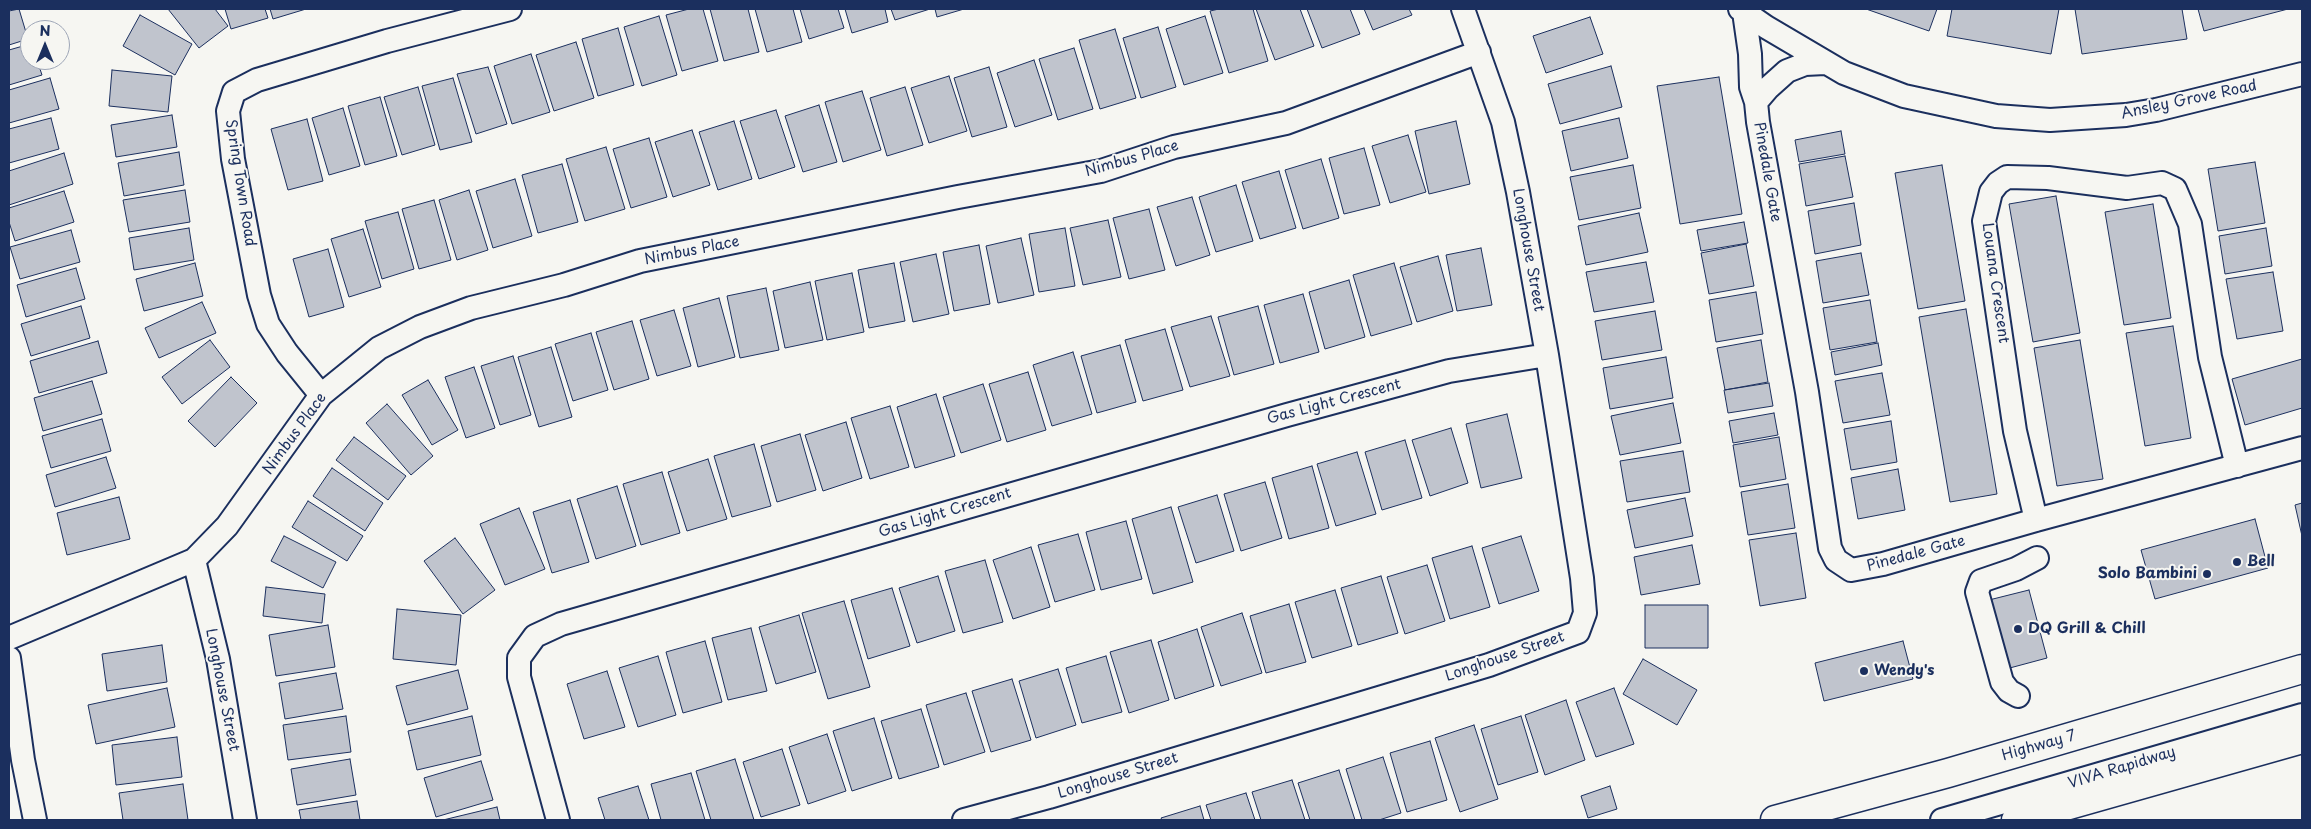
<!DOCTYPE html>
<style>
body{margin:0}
#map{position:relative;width:2311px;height:829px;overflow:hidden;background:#f6f6f2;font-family:"Playpen Sans",sans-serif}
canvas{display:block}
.frame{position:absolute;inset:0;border:10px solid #1b2f5e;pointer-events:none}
.north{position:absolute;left:20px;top:20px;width:50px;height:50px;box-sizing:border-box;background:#f6f6f2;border:1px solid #9ea6b7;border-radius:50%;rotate:0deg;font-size:14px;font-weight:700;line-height:20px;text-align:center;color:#1b2f5e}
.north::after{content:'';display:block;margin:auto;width:18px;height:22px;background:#1b2f5e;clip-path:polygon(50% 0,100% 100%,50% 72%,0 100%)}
</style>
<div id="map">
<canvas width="2311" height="829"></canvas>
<div class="frame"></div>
<div class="north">N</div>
</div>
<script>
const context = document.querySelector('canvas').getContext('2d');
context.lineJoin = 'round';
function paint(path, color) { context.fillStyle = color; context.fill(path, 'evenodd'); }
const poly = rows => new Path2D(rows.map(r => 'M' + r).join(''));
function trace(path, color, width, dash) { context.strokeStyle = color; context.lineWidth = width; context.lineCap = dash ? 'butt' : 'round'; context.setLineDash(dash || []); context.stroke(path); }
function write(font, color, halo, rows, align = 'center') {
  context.font = font + ' "Playpen Sans",sans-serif'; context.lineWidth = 4; context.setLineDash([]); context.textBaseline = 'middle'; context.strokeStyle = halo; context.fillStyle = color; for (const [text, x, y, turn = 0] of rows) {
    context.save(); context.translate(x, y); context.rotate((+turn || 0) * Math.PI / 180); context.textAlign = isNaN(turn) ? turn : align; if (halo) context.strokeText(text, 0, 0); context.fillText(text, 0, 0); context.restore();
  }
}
const building = poly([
 [19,9,28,39,9,45,9,11,19,9],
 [168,9,215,9,228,26,199,48,168,9],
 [225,9,265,9,268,18,231,29,225,9],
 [270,9,306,9,273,19,270,9],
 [689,9,703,9,718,61,682,71,666,15,689,9],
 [710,9,748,9,759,52,724,61,710,9],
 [755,9,793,9,802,42,767,52,755,9],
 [800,9,838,9,844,28,809,39,800,9],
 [845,9,885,9,888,22,852,33,845,9],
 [891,9,930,9,895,20,891,9],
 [935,9,964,9,937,17,935,9],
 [1219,9,1253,9,1268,61,1229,73,1210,11,1219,9],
 [1256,9,1300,9,1314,46,1275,60,1256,9],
 [1307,9,1350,9,1360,34,1322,48,1307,9],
 [1364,9,1409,9,1412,15,1373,30,1364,9],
 [1866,9,1937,9,1929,31,1866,9],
 [1952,9,2059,9,2051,54,1947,36,1952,9],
 [2075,9,2182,9,2187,39,2082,54,2075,9],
 [2198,9,2288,9,2204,31,2198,9],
 [140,15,192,44,175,75,123,46,140,15],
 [659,16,677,75,642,86,624,27,659,16],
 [1205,16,1223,73,1184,85,1166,29,1205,16],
 [1590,17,1603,54,1546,73,1533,36,1590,17],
 [1158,27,1176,87,1141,98,1123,38,1158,27],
 [618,28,634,85,598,96,582,39,618,28],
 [1115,29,1136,98,1100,109,1079,40,1115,29],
 [576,42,594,98,554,111,536,55,576,42],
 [30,44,30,60,37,60,42,75,9,85,9,50,30,44],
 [1074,48,1093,109,1058,120,1039,59,1074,48],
 [531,54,550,112,512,124,494,66,531,54],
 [1034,60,1052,115,1015,127,997,73,1034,60],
 [1611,66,1622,107,1560,124,1548,84,1611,66],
 [488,67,507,124,476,134,457,74,488,67],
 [989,67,1007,127,972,137,954,78,989,67],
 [112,70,172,76,168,112,109,106,112,70],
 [949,76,967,131,929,143,911,88,949,76],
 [1719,77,1742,214,1680,224,1657,86,1719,77],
 [50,78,59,109,9,123,9,90,50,78],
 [453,78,472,142,440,150,422,86,453,78],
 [418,87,435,145,402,155,384,97,418,87],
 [905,87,923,145,887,156,870,98,905,87],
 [862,91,881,150,843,162,825,102,862,91],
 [380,97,397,156,365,165,348,106,380,97],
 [819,105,837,162,803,172,785,116,819,105],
 [343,108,360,166,329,175,312,118,343,108],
 [776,110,795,167,759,179,740,121,776,110],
 [172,115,177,147,116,157,111,125,172,115],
 [51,118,59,149,9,163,9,129,51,118],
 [1619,118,1628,158,1571,171,1562,131,1619,118],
 [307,119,323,181,288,190,271,129,307,119],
 [734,121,752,179,718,190,699,132,734,121],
 [1456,121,1470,184,1429,194,1415,131,1456,121],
 [692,130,710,185,673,197,655,142,692,130],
 [1841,131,1845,154,1799,162,1795,140,1841,131],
 [1408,135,1426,192,1390,203,1372,146,1408,135],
 [649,138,667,197,631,208,613,149,649,138],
 [606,147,625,209,585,221,566,159,606,147],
 [1364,148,1380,205,1344,214,1329,158,1364,148],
 [179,152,184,185,124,196,118,163,179,152],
 [64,153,73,184,9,205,9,171,64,153],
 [1845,156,1853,197,1806,206,1799,164,1845,156],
 [1321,159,1339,218,1303,229,1285,170,1321,159],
 [2255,162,2265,223,2218,231,2208,169,2255,162],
 [562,164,578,222,538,233,522,175,562,164],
 [1633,165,1641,208,1579,220,1570,177,1633,165],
 [1942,165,1965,301,1918,309,1895,173,1942,165],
 [1279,171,1296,228,1260,239,1242,182,1279,171],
 [515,179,532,236,493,248,476,191,515,179],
 [1236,185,1253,241,1216,252,1199,197,1236,185],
 [185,190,190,222,129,232,123,200,185,190],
 [469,190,488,250,457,260,439,200,469,190],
 [64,191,74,222,15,241,9,222,9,208,64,191],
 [2056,196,2080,333,2033,342,2009,204,2056,196],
 [1192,197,1210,255,1176,266,1157,207,1192,197],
 [434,200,451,260,419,269,402,209,434,200],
 [1854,203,1861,245,1815,254,1808,211,1854,203],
 [2153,204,2171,318,2124,325,2105,212,2153,204],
 [1149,209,1165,270,1129,279,1113,218,1149,209],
 [398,212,414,269,382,279,365,221,398,212],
 [1639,213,1648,252,1586,265,1578,226,1639,213],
 [1108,220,1121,277,1083,285,1070,228,1108,220],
 [1744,222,1748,243,1701,251,1697,230,1744,222],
 [189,228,194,260,134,270,129,238,189,228],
 [1065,228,1075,286,1039,292,1029,234,1065,228],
 [2266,228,2272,266,2225,274,2219,236,2266,228],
 [363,229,381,287,349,297,331,239,363,229],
 [71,230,80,262,20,279,10,247,71,230],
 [1021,238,1034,295,998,303,986,246,1021,238],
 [1746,244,1754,286,1709,294,1701,253,1746,244],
 [979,245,990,304,954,311,943,252,979,245],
 [1481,248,1492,305,1457,311,1446,255,1481,248],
 [328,249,344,307,309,317,293,259,328,249],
 [1861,253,1869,295,1823,303,1816,261,1861,253],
 [936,254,949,314,913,322,900,262,936,254],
 [1438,256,1453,311,1417,322,1400,267,1438,256],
 [1646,262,1654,302,1594,312,1586,272,1646,262],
 [195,263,203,296,144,311,136,279,195,263],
 [894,263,905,321,869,328,858,270,894,263],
 [1394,263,1412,324,1371,336,1353,275,1394,263],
 [76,268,85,299,26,317,17,285,76,268],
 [2273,272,2283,331,2237,339,2226,279,2273,272],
 [852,273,864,332,827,340,815,281,852,273],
 [1349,280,1365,337,1325,349,1309,292,1349,280],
 [810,282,823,340,785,348,773,291,810,282],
 [766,288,779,350,740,358,727,296,766,288],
 [1756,292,1763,334,1716,342,1709,300,1756,292],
 [1303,294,1319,352,1280,363,1264,305,1303,294],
 [719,298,735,357,698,367,683,308,719,298],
 [1870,300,1877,342,1830,350,1823,308,1870,300],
 [202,302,216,333,159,358,145,328,202,302],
 [81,306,90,338,31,356,21,324,81,306],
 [1258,306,1274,364,1234,375,1218,317,1258,306],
 [1966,309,1997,494,1950,502,1919,317,1966,309],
 [674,310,691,366,657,376,640,320,674,310],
 [1655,311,1662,350,1602,360,1595,321,1655,311],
 [1211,316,1230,376,1190,387,1171,327,1211,316],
 [632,321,649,379,614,390,596,332,632,321],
 [2173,326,2191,438,2145,446,2126,333,2173,326],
 [1165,329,1183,390,1143,401,1125,340,1165,329],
 [591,333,608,390,573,401,555,344,591,333],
 [210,340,230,367,182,404,162,377,210,340],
 [1761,340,1768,382,1725,390,1717,348,1761,340],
 [2080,340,2103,479,2057,486,2034,348,2080,340],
 [98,341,107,373,39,393,30,361,98,341],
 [1878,343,1882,365,1835,375,1831,352,1878,343],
 [1120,345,1136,402,1097,413,1081,356,1120,345],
 [551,347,572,417,539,427,518,357,551,347],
 [1073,352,1092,414,1052,426,1033,365,1073,352],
 [513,356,531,415,500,425,481,366,513,356],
 [1666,357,1673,398,1610,409,1603,368,1666,357],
 [2302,359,2302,408,2245,425,2232,379,2302,359],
 [474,367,495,428,466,438,445,377,474,367],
 [1028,372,1046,430,1007,442,989,384,1028,372],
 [1882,373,1890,415,1843,423,1835,381,1882,373],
 [231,377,257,403,215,447,188,421,231,377],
 [428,380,458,430,432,445,402,395,428,380],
 [92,381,102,414,43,431,34,398,92,381],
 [1769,383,1773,406,1728,413,1724,390,1769,383],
 [983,384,1001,440,961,453,943,397,983,384],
 [936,394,955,456,915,468,897,407,936,394],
 [1673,403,1681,443,1620,455,1611,416,1673,403],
 [387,404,433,456,411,475,366,423,387,404],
 [890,406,909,467,870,479,851,418,890,406],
 [1774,413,1778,435,1733,443,1729,421,1774,413],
 [1507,414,1522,478,1481,488,1466,424,1507,414],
 [102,419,111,451,51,468,42,436,102,419],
 [1891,421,1897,462,1851,470,1844,429,1891,421],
 [846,422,862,478,823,491,805,435,846,422],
 [1451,428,1468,483,1430,496,1412,440,1451,428],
 [800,434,816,490,777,502,761,446,800,434],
 [354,437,406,476,388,500,336,460,354,437],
 [1779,437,1786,479,1740,487,1733,445,1779,437],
 [1405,440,1422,498,1382,510,1365,452,1405,440],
 [754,444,771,506,732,517,714,456,754,444],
 [1683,451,1690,492,1627,502,1620,461,1683,451],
 [1357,452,1376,514,1336,526,1317,464,1357,452],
 [106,457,116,488,55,507,46,475,106,457],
 [708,459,727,519,687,531,668,472,708,459],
 [1312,466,1329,528,1289,539,1272,478,1312,466],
 [332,468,383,503,365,531,313,496,332,468],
 [1898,469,1905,510,1858,519,1851,478,1898,469],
 [662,472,680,533,641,545,623,484,662,472],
 [1265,482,1282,538,1241,551,1224,494,1265,482],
 [1788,484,1795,528,1748,535,1741,492,1788,484],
 [617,486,636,546,596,559,577,499,617,486],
 [1217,495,1234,551,1196,563,1178,507,1217,495],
 [119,497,130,539,67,555,57,513,119,497],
 [1685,498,1693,536,1635,548,1627,510,1685,498],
 [570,500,589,562,552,573,533,512,570,500],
 [308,501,363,536,347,561,292,527,308,501],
 [2302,503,2302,536,2295,505,2302,503],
 [1171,507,1193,582,1153,594,1132,519,1171,507],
 [519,508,545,569,505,585,480,524,519,508],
 [2255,519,2268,568,2155,599,2141,550,2255,519],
 [1126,521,1142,579,1101,590,1086,532,1126,521],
 [1796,533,1806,598,1760,606,1749,540,1796,533],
 [1078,534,1095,590,1055,602,1038,545,1078,534],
 [284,536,336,562,323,588,271,561,284,536],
 [1521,536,1539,591,1499,604,1482,548,1521,536],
 [455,538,495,590,463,614,424,561,455,538],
 [1692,545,1700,584,1641,595,1634,557,1692,545],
 [1472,546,1490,607,1450,619,1432,558,1472,546],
 [1031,547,1050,607,1013,619,993,560,1031,547],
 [985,560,1003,622,963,633,945,571,985,560],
 [1427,565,1445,621,1405,634,1387,577,1427,565],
 [938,576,955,631,917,643,899,588,938,576],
 [1381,576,1398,633,1358,645,1341,588,1381,576],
 [266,587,325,594,322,623,263,616,266,587],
 [892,588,910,646,868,659,851,600,892,588],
 [1335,590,1352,646,1312,658,1295,602,1335,590],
 [2029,590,2047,658,2006,669,1989,600,2029,590],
 [844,601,870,687,828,699,802,613,844,601],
 [1289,604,1306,662,1266,673,1250,616,1289,604],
 [1645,605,1708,605,1708,648,1645,648,1645,605],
 [397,609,461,615,456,665,393,659,397,609],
 [1242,613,1262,673,1221,686,1201,627,1242,613],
 [799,615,816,672,776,684,759,627,799,615],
 [328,625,335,667,276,676,269,635,328,625],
 [751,628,767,691,728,700,712,638,751,628],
 [1197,629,1214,686,1175,699,1158,642,1197,629],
 [1151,640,1169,700,1129,713,1110,652,1151,640],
 [705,641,722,702,683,713,666,652,705,641],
 [1903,641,1913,679,1824,701,1815,663,1903,641],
 [162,645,167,682,107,691,102,654,162,645],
 [658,656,676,715,638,727,619,668,658,656],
 [1106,656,1122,712,1082,723,1066,668,1106,656],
 [1643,659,1697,690,1677,725,1623,694,1643,659],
 [1058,669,1076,725,1036,738,1019,681,1058,669],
 [458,670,468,709,407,725,396,686,458,670],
 [607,671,625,727,584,739,567,684,607,671],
 [336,673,343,709,285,719,279,683,336,673],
 [1012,679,1031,740,991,752,972,691,1012,679],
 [167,688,175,727,96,744,88,705,167,688],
 [1614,688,1634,744,1596,757,1576,702,1614,688],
 [966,693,985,752,944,765,926,705,966,693],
 [1566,700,1585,760,1545,775,1525,715,1566,700],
 [921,709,939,767,899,779,881,721,921,709],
 [346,716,351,752,288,760,283,725,346,716],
 [472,716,481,755,417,770,408,731,472,716],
 [1521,716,1538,772,1498,785,1481,729,1521,716],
 [874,718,892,778,852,791,833,731,874,718],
 [1474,725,1498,799,1460,812,1435,738,1474,725],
 [827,734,846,791,808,804,789,747,827,734],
 [177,737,182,777,116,785,112,745,177,737],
 [1430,741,1447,800,1407,812,1390,753,1430,741],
 [782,749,800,805,761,817,743,762,782,749],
 [1383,757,1401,813,1379,820,1362,820,1346,769,1383,757],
 [350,759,356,795,297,805,291,769,350,759],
 [735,759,754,820,711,820,696,771,735,759],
 [481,761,493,800,436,817,424,778,481,761],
 [1339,770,1355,820,1310,820,1298,783,1339,770],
 [691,773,705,820,661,820,651,784,691,773],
 [1292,780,1305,820,1261,820,1252,792,1292,780],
 [183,784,188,820,123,820,119,793,183,784],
 [638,786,649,820,605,820,598,798,638,786],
 [1610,786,1617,809,1588,818,1581,796,1610,786],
 [1246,793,1255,820,1211,820,1206,805,1246,793],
 [357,801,360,820,301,820,299,810,357,801],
 [1200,806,1204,820,1162,820,1161,818,1200,806],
 [497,807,500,820,443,820,497,807]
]);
const minor = poly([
 [1740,9,1766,27,1844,73,1904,96,1996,116,2050,120,2126,115,2156,110,2302,74],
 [1744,12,1750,54,1751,87,1756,102,1758,122,1807,392,1830,548,1836,560,1851,570,1883,564,2036,520,2302,448],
 [1756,102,1768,88,1787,71,1805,64,1825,63],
 [321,395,287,353,268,324,259,295,233,159,228,111,234,92,257,80,387,41,510,9],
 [2036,520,2015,431,1984,221,1991,192,1998,183,2007,177,2048,178,2127,188,2162,183,2175,189,2190,224,2210,357,2237,466],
 [194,560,218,659,245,820],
 [9,638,194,560,227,526,321,395,379,348,420,327,471,308,564,285,640,261,958,197,1101,171,1174,147,1286,123,1479,52],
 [9,658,23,760,35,820],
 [2018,696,2009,691,2002,682,1977,592,1981,581,2016,569,2037,558],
 [558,820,519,677,519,658,535,636,561,624,1287,415,1449,371,1547,355],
 [964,820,1049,797,1489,665,1578,632,1585,613,1582,578,1547,355,1518,192,1503,122,1463,9],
 [1942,820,2302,715]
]);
const major = poly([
 [1775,820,1948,773,2302,669],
 [2016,820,2302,739]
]);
const markers = [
 [2237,562,5,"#1b2f5e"],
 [2207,574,5,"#1b2f5e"],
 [2018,629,5,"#1b2f5e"],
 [1864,671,5,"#1b2f5e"]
];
const streetNames = [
 ["Ansley Grove Road",2189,100,-12],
 ["Nimbus Place",1132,159,-16],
 ["Pinedale Gate",1767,172,80],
 ["Spring Town Road",240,183,81],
 ["Longhouse Street",1528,250,80],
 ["Nimbus Place",692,251,-11],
 ["Louana Crescent",1995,283,82],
 ["Gas Light Crescent",1334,402,-15],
 ["Nimbus Place",295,434,-54],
 ["Gas Light Crescent",945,513,-17],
 ["Pinedale Gate",1916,554,-15],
 ["Longhouse Street",1505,657,-19],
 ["Longhouse Street",222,690,79],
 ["Highway 7",2039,746,-16],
 ["VIVA Rapidway",2122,768,-17],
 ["Longhouse Street",1118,776,-17]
];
const poiNames = [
 ["Bell",2247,562],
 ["Solo Bambini",2197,574,"right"],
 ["DQ Grill & Chill",2028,629],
 ["Wendy's",1874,671]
];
paint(building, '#c0c4cd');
trace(building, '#1b2f5e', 1);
trace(minor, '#1b2f5e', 26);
trace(major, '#1b2f5e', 31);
trace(minor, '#f6f6f2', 22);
trace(major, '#f6f6f2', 28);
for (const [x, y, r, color] of markers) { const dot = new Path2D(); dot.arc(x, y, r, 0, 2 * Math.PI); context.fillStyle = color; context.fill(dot); trace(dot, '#f6f6f2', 2); }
write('15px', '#1b2f5e', '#f6f6f2', streetNames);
write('bold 15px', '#1b2f5e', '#f6f6f2', poiNames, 'left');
</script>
